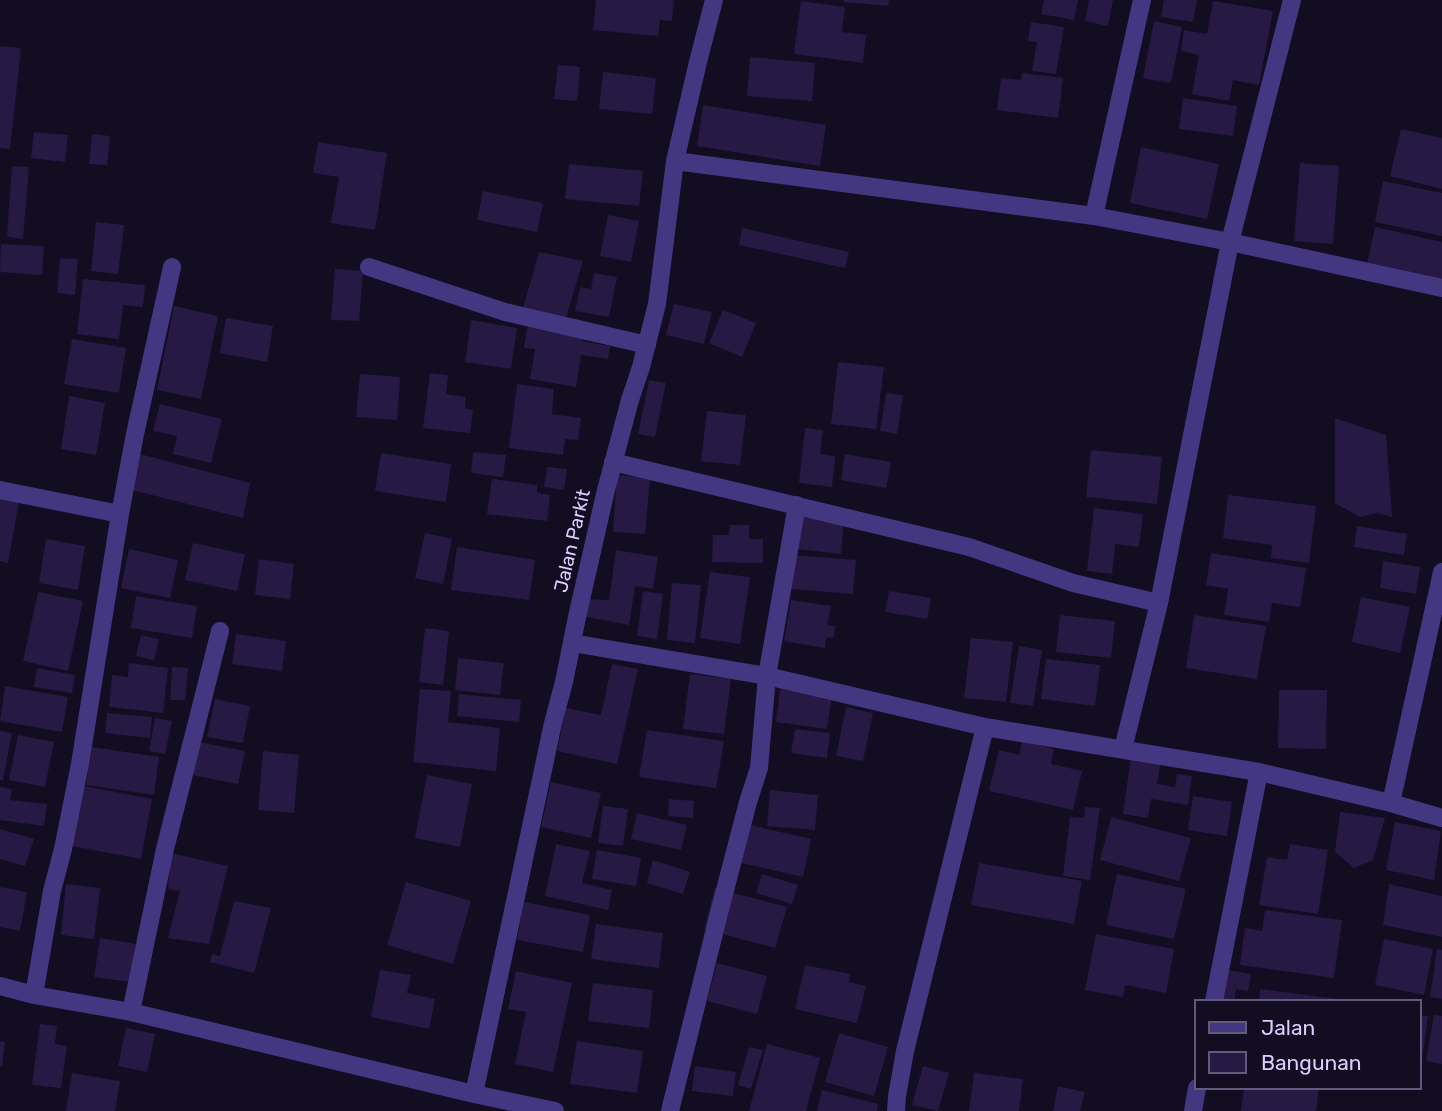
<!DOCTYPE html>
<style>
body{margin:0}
#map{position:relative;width:1442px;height:1111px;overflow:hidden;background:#130d22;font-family:Rubik,sans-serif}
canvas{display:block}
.legend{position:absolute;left:1194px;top:999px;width:228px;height:91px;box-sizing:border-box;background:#130d22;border:2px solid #625a7a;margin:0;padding:9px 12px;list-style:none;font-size:21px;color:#d9ceff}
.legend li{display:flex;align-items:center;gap:14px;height:35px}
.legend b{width:35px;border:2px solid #625a7a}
</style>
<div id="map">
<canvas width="1442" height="1111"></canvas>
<ul class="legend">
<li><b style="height:9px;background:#433782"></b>Jalan</li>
<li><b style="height:19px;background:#261943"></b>Bangunan</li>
</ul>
</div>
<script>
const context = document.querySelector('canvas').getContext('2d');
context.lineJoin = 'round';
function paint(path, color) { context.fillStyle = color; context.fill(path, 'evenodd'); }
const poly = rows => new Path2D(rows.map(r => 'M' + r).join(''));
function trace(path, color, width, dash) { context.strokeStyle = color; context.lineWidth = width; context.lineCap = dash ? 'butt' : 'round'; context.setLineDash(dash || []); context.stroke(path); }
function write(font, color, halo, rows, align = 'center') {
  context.font = font + ' Rubik,sans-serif'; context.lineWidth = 7; context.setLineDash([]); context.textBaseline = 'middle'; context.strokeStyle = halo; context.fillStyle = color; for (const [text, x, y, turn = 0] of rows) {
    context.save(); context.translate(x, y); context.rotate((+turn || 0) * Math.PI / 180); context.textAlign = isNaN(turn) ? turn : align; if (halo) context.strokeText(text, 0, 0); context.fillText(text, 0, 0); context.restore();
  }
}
const building = poly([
 [596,0,674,0,672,21,660,20,658,36,593,30],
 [844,0,889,0,888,6,844,2],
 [1044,0,1078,0,1074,20,1041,14],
 [1089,0,1113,0,1108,26,1085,21],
 [1164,0,1197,0,1193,22,1161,17],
 [801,1,845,7,842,32,866,35,863,63,794,54],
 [1213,1,1273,11,1259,85,1233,80,1229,101,1192,94,1199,55,1181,51,1184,30,1207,34],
 [1154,21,1182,27,1171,83,1143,78],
 [1031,22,1064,27,1056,74,1032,71,1037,42,1028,41],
 [0,46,21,48,10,149,0,148],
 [750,57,815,63,812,101,747,96],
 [558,65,580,67,577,101,554,99],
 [603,72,656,78,652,114,599,109],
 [1022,73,1063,78,1058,118,997,110,1001,78,1021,80],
 [1183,98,1237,106,1233,136,1179,129],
 [703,105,826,125,820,166,697,146],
 [1401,129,1442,138,1442,189,1390,176],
 [34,132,68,135,65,162,31,158],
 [92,134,110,136,107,165,89,164],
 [318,142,387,153,375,230,331,223,339,177,313,173],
 [1141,147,1219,164,1207,219,1130,203],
 [1300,163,1339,166,1333,244,1294,241],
 [569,164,643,171,639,206,565,199],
 [12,166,29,167,23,239,7,237],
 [1383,181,1442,193,1442,236,1375,222],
 [483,191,543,203,537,232,477,220],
 [608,215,639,221,631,262,600,256],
 [96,222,124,225,118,274,91,271],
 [1375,227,1442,242,1442,287,1366,269],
 [742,228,849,252,845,268,739,245],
 [1,244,44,246,42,275,0,272],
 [539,252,583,261,564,324,521,315],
 [60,258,78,259,75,295,57,293],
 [335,269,363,271,359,321,331,320],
 [594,273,617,277,609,317,575,311,580,287,591,289],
 [83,279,145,285,143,307,123,305,119,339,77,334],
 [674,304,712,312,704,344,666,335],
 [174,306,218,316,201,399,157,390],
 [723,310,756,323,742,357,709,343],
 [226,318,273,326,267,362,220,353],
 [471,320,517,328,511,369,465,362],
 [528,324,584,333,582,341,610,346,608,359,581,355,576,387,530,379,535,349,524,348],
 [72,339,126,348,119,393,64,384],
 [838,362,884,367,876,429,831,424],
 [430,373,448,375,446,394,466,397,465,409,473,410,470,433,423,428],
 [360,374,400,377,397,420,356,417],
 [649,380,666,383,655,437,638,434],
 [517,384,554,389,552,414,581,418,578,440,565,439,563,455,509,448],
 [886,393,903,395,897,434,880,431],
 [69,396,105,403,96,455,61,449],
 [160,404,222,419,211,463,173,454,177,436,153,431],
 [707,411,746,415,740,465,701,461],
 [1335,418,1386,435,1392,517,1378,513,1360,517,1335,503],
 [805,428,823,430,820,454,835,456,832,487,799,483],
 [1091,450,1162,457,1157,504,1086,497],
 [473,452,506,455,503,477,471,473],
 [381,453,451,464,446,502,375,491],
 [140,454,250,483,243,518,132,490],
 [845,454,891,462,886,488,841,480],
 [547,467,567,469,564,490,544,487],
 [617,475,650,478,645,534,613,532],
 [492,479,537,485,537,493,550,495,547,521,487,514],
 [1228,495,1316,506,1309,563,1271,558,1272,545,1223,538],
 [0,498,19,501,8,563,0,561],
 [1094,508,1143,514,1139,547,1115,544,1112,574,1087,571],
 [801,516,844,521,841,554,797,549],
 [730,525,749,525,749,539,763,539,763,563,712,562,713,535,729,535],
 [1357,526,1407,534,1404,555,1354,547],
 [425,533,452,539,443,584,415,578],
 [46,539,85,546,78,590,39,583],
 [193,543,245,554,237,591,185,580],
 [457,547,535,560,529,600,451,590],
 [129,549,178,560,170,598,121,588],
 [616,550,658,557,653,589,635,586,629,625,583,616,584,599,609,600],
 [1211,553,1306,568,1300,607,1272,603,1269,622,1224,615,1228,589,1206,585],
 [782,554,856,560,853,594,779,588],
 [259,559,294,564,290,599,255,595],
 [1383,561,1420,567,1416,594,1380,588],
 [710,572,750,577,740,644,700,638],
 [672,583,701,585,695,643,667,640],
 [643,591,663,594,657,639,637,636],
 [889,591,931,598,927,619,885,612],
 [38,592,83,601,68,671,23,661],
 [136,596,197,606,192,638,131,628],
 [1361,597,1410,607,1400,653,1352,642],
 [791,600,831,606,827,625,835,626,834,637,826,638,825,648,784,641],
 [1060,615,1115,621,1111,658,1056,652],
 [1194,615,1266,626,1257,679,1186,668],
 [425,628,449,631,443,685,419,682],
 [236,634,286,641,282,671,232,664],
 [141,635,159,639,154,660,136,656],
 [971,638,1013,642,1006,702,964,698],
 [1019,646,1042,650,1033,706,1010,703],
 [458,658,504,663,500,695,455,690],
 [1046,659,1100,665,1095,706,1041,699],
 [129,663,168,668,163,713,109,707,112,675,128,677],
 [612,664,638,669,617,764,557,751,566,708,601,715],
 [172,667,188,668,185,700,170,700],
 [37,668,75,675,72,693,34,687],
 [690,674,731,679,724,734,683,729],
 [5,686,68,697,62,732,0,721],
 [420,689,451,691,448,722,500,728,496,771,413,762],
 [780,689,832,696,827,729,776,722],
 [1279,690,1327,690,1326,749,1278,748],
 [459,694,521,700,519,722,457,716],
 [215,699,250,706,243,743,207,737],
 [846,707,873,713,863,761,836,756],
 [107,713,152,717,150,738,105,733],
 [155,718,172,721,165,754,149,751],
 [795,729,830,733,827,758,791,753],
 [647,730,724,741,716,788,639,777],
 [0,731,12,733,3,780,0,780],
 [18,735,54,742,45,787,9,780],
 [183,739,245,751,238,784,176,772],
 [1022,741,1054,749,1051,764,1082,771,1073,810,989,791,999,750,1019,755],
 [92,747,159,757,154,795,86,785],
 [263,751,299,755,294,813,258,810],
 [1131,756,1161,760,1157,784,1175,787,1177,774,1192,776,1188,805,1151,799,1148,818,1123,814],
 [427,775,472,784,460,847,415,838],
 [551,782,601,793,591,838,541,827],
 [84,786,152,799,141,859,72,846],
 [0,787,12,789,10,800,47,804,44,826,0,820],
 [770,790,818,795,815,830,767,826],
 [1193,796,1232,802,1227,836,1188,830],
 [669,799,694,801,693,818,668,816],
 [603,806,628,809,623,846,598,843],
 [1085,807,1100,808,1090,880,1063,876,1070,817,1084,818],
 [1340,812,1385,818,1373,860,1354,868,1335,852],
 [637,813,687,825,681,850,631,839],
 [1111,817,1191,838,1179,881,1100,860],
 [1395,822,1441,831,1434,880,1386,870],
 [750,825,811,839,803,877,741,863],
 [0,829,34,839,25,866,0,859],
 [556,844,590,851,582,883,612,890,608,910,545,896],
 [1290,844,1328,850,1318,914,1259,905,1267,857,1287,860],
 [597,850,641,858,636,886,592,879],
 [171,853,228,866,209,944,168,938,180,891,168,889],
 [653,860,690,872,683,894,647,883],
 [979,863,1082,881,1074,924,971,905],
 [762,874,798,885,792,904,756,893],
 [1117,874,1186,889,1174,939,1106,925],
 [406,882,471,901,453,964,387,945],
 [66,884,100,888,94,939,61,935],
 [1389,884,1442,896,1442,937,1383,925],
 [0,887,27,892,20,931,0,927],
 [715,888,787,907,775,948,704,929],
 [234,901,271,908,254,973,210,962,212,954,220,956],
 [524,902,590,915,583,952,517,940],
 [1265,910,1342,920,1334,978,1240,965,1245,928,1262,931],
 [596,924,663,933,659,968,591,959],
 [1096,934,1174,949,1166,993,1125,985,1123,997,1085,990],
 [100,938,136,944,130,982,94,977],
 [1384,939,1433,949,1424,995,1375,985],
 [1437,949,1442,950,1442,999,1430,997],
 [717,963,767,976,757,1014,707,1001],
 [805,965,850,974,849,982,866,986,857,1023,795,1009],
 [380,970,411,975,407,993,435,999,429,1029,371,1017],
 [1227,970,1251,974,1248,991,1236,989,1234,1001,1222,1001],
 [516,971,572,983,553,1072,515,1064,526,1012,508,1009],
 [593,983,653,990,649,1028,588,1021],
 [1260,989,1338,999,1338,1001,1259,1001],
 [1419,1015,1428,1016,1422,1059,1419,1059],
 [1434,1015,1442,1016,1442,1064,1426,1061],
 [40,1024,57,1026,55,1044,67,1046,61,1088,32,1085],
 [126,1028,155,1034,147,1072,118,1066],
 [839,1033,888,1047,874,1096,825,1082],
 [0,1041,5,1042,2,1067,0,1067],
 [577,1041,643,1051,637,1093,570,1084],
 [767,1044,820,1058,806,1111,749,1111],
 [749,1047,763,1050,751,1089,738,1085],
 [695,1066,736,1072,733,1096,692,1091],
 [923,1066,949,1073,938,1111,912,1105],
 [72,1073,120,1081,115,1111,66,1111],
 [974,1073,1023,1079,1019,1111,969,1111],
 [1058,1086,1085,1092,1080,1111,1053,1111],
 [1244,1088,1319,1088,1316,1111,1241,1111],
 [822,1090,878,1104,877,1111,817,1111]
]);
const minor = poly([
 [675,161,1094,216,1230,242,1292,0],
 [1094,216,1142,0],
 [369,267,505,312,647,345],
 [613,462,969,547,1073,583,1159,603],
 [0,490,120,514],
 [572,643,767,676,985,727,1259,772,1391,803,1442,818],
 [1123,749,1159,603,1230,242,1442,288],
 [1391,803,1442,572],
 [0,986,34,995,131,1012,474,1094,555,1111],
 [34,995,52,891,63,849,80,764,120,514,135,434,172,267],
 [1214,1001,1259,772],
 [131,1012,165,849,220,631],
 [474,1094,553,723,564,682,577,617,606,490,630,400,641,367,657,304,675,161,698,62,714,0],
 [670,1111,718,917,748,802,759,768,767,676,797,505],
 [896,1111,897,1096,905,1051,985,727],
 [1193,1111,1197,1088]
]);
const streetNames = [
 ["Jalan Parkit",573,541,-77]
];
paint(building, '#261943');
trace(minor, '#433782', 18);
write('19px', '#d9ceff', '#130d22', streetNames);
</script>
